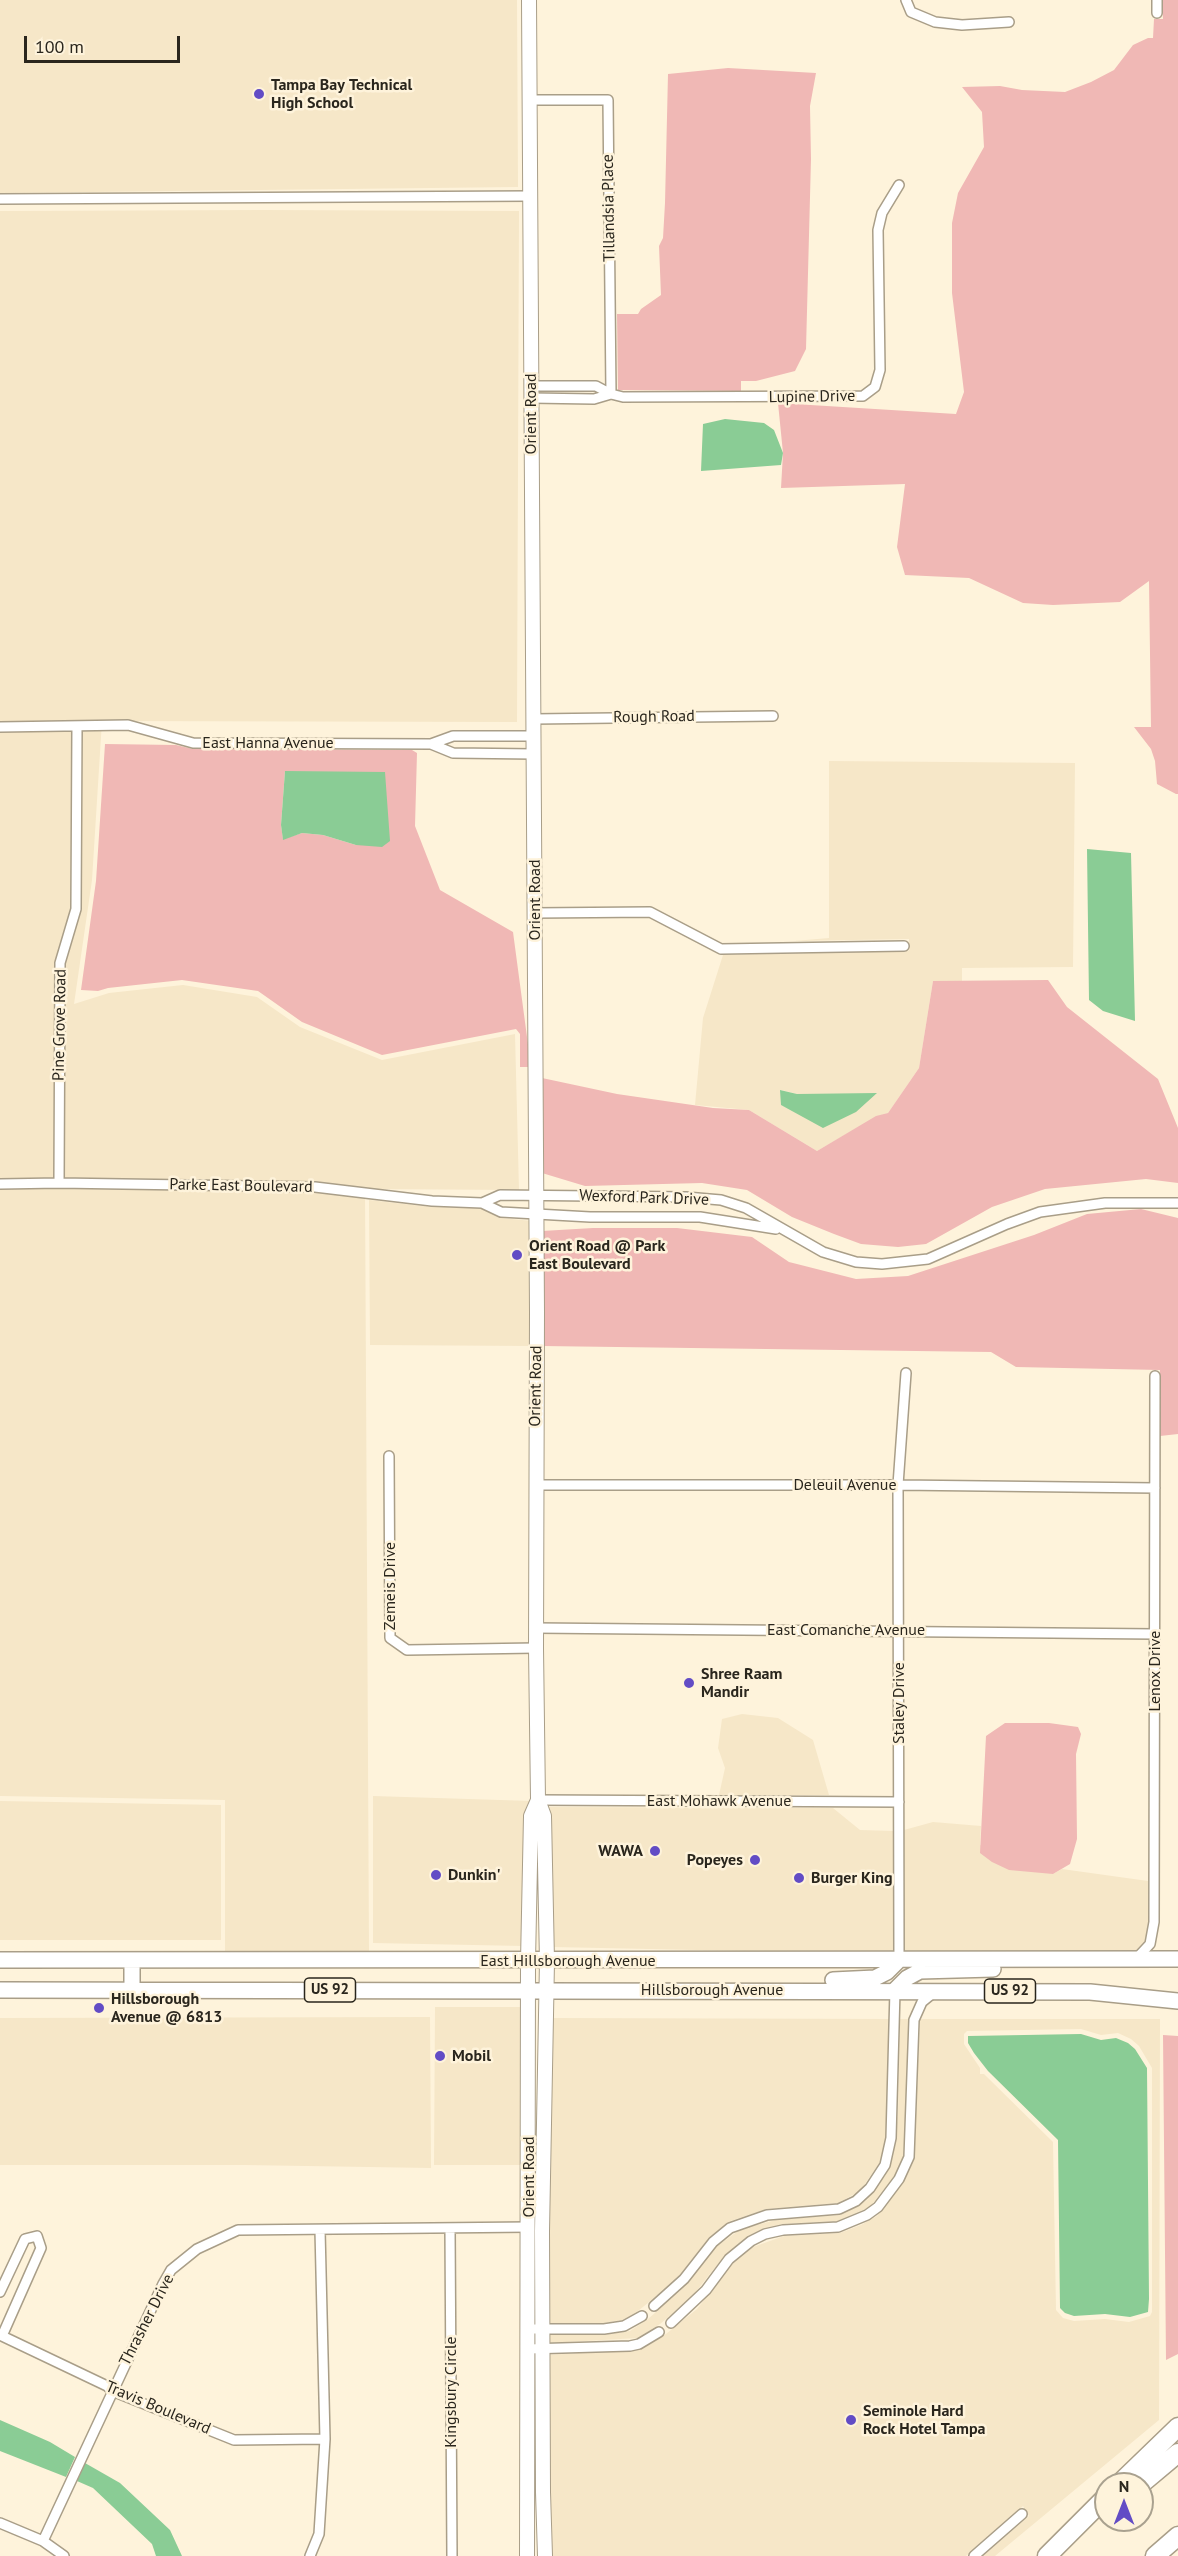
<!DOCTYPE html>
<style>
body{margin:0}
#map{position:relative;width:1178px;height:2556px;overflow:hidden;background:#fef3db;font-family:"PT Sans",sans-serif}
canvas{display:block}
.north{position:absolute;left:1094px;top:2472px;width:60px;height:60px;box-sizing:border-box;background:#fef3db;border:2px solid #a9a18f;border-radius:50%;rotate:0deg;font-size:16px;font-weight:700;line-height:24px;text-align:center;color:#2a261d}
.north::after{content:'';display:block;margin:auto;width:21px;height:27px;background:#624cc5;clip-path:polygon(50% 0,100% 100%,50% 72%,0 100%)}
.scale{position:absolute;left:24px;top:36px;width:156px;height:27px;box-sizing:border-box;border:3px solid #2a261d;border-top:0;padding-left:8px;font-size:18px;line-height:21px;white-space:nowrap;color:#2a261d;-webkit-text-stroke:4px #fef3db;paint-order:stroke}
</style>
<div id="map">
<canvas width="1178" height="2556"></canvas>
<div class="north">N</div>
<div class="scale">100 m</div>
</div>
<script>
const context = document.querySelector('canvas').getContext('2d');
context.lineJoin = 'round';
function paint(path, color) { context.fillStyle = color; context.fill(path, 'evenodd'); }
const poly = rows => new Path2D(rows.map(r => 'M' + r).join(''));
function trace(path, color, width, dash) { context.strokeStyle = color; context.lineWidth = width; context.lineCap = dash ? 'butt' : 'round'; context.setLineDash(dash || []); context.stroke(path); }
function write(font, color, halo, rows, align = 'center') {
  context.font = font + ' "PT Sans",sans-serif'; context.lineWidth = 5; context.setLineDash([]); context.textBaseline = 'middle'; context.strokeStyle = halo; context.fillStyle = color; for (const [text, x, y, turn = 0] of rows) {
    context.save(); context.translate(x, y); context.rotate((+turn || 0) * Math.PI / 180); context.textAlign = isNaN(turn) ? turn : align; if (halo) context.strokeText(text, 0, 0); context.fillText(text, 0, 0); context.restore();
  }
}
const built = poly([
 [0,0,517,0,518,187,0,193],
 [262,210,519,211,517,722,102,721,92,880,74,1004,109,993,183,985,257,997,300,1027,382,1060,515,1034,519,1190,365,1189,369,1951,225,1951,225,1800,0,1796,0,211],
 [829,761,1075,763,1073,967,962,968,962,981,933,981,919,1068,888,1113,876,1117,817,1151,749,1110,695,1105,703,1018,723,955,909,951,909,939,794,941,829,938],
 [781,1090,797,1094,876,1094,795,1111,781,1105],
 [369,1200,431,1207,480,1206,501,1218,532,1221,532,1346,370,1345],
 [742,1714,778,1718,813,1740,829,1795,719,1795,725,1768,718,1748,722,1719],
 [373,1796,532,1801,523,1946,373,1943],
 [0,1801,221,1805,221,1940,0,1940],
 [546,1807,833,1808,860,1830,894,1831,893,1954,552,1947],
 [933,1822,981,1826,980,1845,1053,1874,1062,1869,1148,1881,1148,1922,1145,1941,1134,1953,904,1954,904,1830],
 [435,2007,524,2007,524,2165,434,2165],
 [430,2017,431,2168,244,2165,0,2165,0,2018],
 [552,2018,889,2019,888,2113,886,2137,880,2162,860,2191,838,2203,766,2209,728,2222,709,2238,675,2281,633,2315,622,2320,604,2323,549,2323,547,2231],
 [900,2019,909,2019,904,2155,895,2175,870,2207,837,2221,782,2224,764,2228,748,2236,725,2255,690,2299,660,2324,638,2338,549,2343,549,2335,604,2335,630,2331,648,2319,681,2290,717,2246,741,2229,776,2220,840,2215,867,2200,885,2176,893,2157,898,2114],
 [920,2019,1160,2019,1159,2420,995,2556,983,2556,1029,2516,1023,2506,966,2556,551,2556,548,2492,549,2355,641,2349,666,2334,697,2309,733,2263,753,2247,784,2236,840,2233,861,2225,877,2216,903,2182,914,2159],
 [1081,2029,1101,2035,1118,2033,1131,2039,1139,2046,1152,2068,1152,2312,1150,2316,1129,2322,1105,2319,1074,2321,1063,2318,1056,2310,1053,2142,984,2074,980,2074,980,2068,964,2044,964,2034,967,2031]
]);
const green = poly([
 [1162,0,1178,0,1178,794,1176,794,1157,784,1155,761,1151,749,1134,727,1151,727,1149,581,1120,602,1053,605,1023,603,969,578,905,575,897,547,905,484,781,488,783,453,778,403,956,414,964,392,952,293,952,223,958,193,984,147,982,112,962,87,1000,86,1022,90,1065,92,1091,82,1114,70,1133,45,1148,38,1153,38,1154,19,1163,19],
 [728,68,816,73,810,106,811,159,806,349,795,371,756,381,741,381,741,391,618,390,617,314,638,314,641,309,661,295,659,246,663,238,665,203,668,74],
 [105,744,176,745,193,749,412,750,417,753,415,826,440,890,513,932,531,1067,520,1067,520,1034,516,1029,382,1055,302,1022,258,991,182,980,108,988,98,991,81,990,96,881],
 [285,771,356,845,323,835,302,833,283,839,281,825],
 [1048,980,1067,1007,1158,1079,1178,1128,1178,1183,1146,1179,1045,1189,992,1207,926,1244,898,1247,861,1244,834,1234,792,1217,747,1190,702,1183,585,1186,542,1173,542,1078,617,1094,713,1108,749,1110,817,1151,876,1116,888,1113,919,1068,933,981],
 [1141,1209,1178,1218,1178,1434,1160,1436,1160,1370,1016,1367,991,1352,542,1346,542,1231,593,1228,677,1228,752,1237,789,1262,856,1279,908,1276,1034,1235,1087,1214],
 [1005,1723,1049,1723,1078,1727,1081,1734,1076,1754,1077,1839,1070,1864,1053,1874,1009,1870,992,1862,980,1853,986,1736],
 [1163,2035,1178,2036,1178,2354,1166,2360]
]);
const water = poly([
 [725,419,764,423,774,430,783,453,781,465,701,471,703,424],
 [285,771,385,772,390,841,382,847,356,845,323,835,302,833,283,840,281,825],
 [1087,849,1131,853,1135,1021,1103,1011,1089,1000],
 [780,1090,797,1094,877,1093,856,1112,823,1128,781,1105],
 [1081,2034,1101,2040,1116,2038,1128,2043,1135,2049,1147,2068,1149,2299,1148,2312,1130,2317,1105,2314,1074,2316,1065,2313,1060,2308,1058,2140,988,2071,974,2053,968,2043,968,2036],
 [0,2420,50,2442,75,2457,66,2477,0,2451],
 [85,2463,120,2483,170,2530,182,2556,156,2556,152,2544,93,2488,77,2481]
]);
const street = poly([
 [906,0,911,12,935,22,962,25,1009,22],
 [1157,0,1157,13],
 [530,100,608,100,611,394],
 [0,199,530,196],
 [531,386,596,386,611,394,623,397,863,396,875,387,880,370,878,230,882,213,899,185],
 [531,398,594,399,611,394],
 [534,719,773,716],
 [0,727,128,725,193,743,431,744,453,736,534,736],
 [431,744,453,753,534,754],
 [535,913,650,912,721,949,904,946],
 [59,1183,60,963,76,909,77,726],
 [0,1184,59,1183,315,1187,432,1201,482,1203,500,1195,686,1197,721,1200,746,1208,823,1252,856,1262,882,1264,928,1259,1007,1224,1040,1212,1105,1203,1178,1203],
 [482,1203,501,1212,590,1217,700,1217,776,1229],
 [389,1456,390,1638,407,1650,536,1648],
 [535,1485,898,1485,1155,1488],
 [536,1628,1155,1634],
 [538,1800,899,1802],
 [1136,1959,1150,1944,1154,1922,1155,1376],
 [899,1960,898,1485,906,1373],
 [450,2228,452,2556],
 [0,2292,25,2239,37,2236,41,2248,2,2336],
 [654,2306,684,2279,713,2242,730,2228,767,2215,839,2209,856,2201,870,2188,885,2165,891,2138,895,1990],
 [671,2323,706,2290,729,2259,751,2241,765,2234,783,2230,838,2227,867,2215,878,2207,899,2179,909,2157,914,2020,922,2002,933,1993],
 [529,2329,604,2329,624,2326,642,2316],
 [0,2335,107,2386,112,2391,234,2440,325,2439],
 [528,2349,630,2346,639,2344,659,2332],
 [0,2523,43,2541,64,2556],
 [43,2541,163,2284,171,2270,197,2249,238,2230,529,2227],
 [310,2556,319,2534,325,2439,320,2230],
 [974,2556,1022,2514]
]);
const secondary = poly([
 [529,0,537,1311,536,1648,538,1800,544,1816,547,1961,542,2231,543,2492,545,2556],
 [527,2556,528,1961,531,1816,538,1800]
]);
const primary = poly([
 [0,1960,1178,1959],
 [833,1980,875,1978,887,1972,899,1960],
 [0,1990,1090,1992,1178,2001],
 [895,1990,907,1978,920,1971,993,1969],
 [132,1991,132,1960]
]);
const highway = poly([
 [1119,2484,1178,2427],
 [1141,2484,1178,2453],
 [1047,2556,1106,2497],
 [1155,2556,1178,2536]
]);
const markers = [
 [259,94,6,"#624cc5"],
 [517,1255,6,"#624cc5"],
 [689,1683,6,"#624cc5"],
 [655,1851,6,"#624cc5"],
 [755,1860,6,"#624cc5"],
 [436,1875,6,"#624cc5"],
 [799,1878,6,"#624cc5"],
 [99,2008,6,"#624cc5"],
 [440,2056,6,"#624cc5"],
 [851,2420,6,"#624cc5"]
];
const shields = [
 [330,1990,51],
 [1010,1991,51]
];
const shieldNames = [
 ["US 92",330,1990],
 ["US 92",1010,1991]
];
const poiNames = [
 ["Tampa Bay Technical",271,85],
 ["High School",271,103],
 ["Orient Road @ Park",529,1246],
 ["East Boulevard",529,1264],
 ["Shree Raam",701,1674],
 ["Mandir",701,1692],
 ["WAWA",643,1851,"right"],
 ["Popeyes",743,1860,"right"],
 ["Dunkin'",448,1875],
 ["Burger King",811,1878],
 ["Hillsborough",111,1999],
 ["Avenue @ 6813",111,2017],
 ["Mobil",452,2056],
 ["Seminole Hard",863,2411],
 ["Rock Hotel Tampa",863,2429]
];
const streetNames = [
 ["Tillandsia Place",609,208,-91],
 ["Lupine Drive",812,397,-1],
 ["Orient Road",531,414,-90],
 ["Rough Road",654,717,-1],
 ["East Hanna Avenue",268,743],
 ["Orient Road",535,900,-90],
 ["Pine Grove Road",60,1025,-89],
 ["Parke East Boulevard",241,1186,1],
 ["Wexford Park Drive",644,1198,2],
 ["Orient Road",536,1386,-89],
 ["Deleuil Avenue",845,1485],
 ["Zemeis Drive",390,1586,-90],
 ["East Comanche Avenue",846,1630],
 ["Lenox Drive",1155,1671,-90],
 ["Staley Drive",899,1703,-90],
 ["East Mohawk Avenue",719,1801],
 ["East Hillsborough Avenue",568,1961],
 ["Hillsborough Avenue",712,1990],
 ["Orient Road",529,2177,-90],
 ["Thrasher Drive",147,2320,-63],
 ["Kingsbury Circle",451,2392,-90],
 ["Travis Boulevard",158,2408,23]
];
paint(built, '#f6e7c8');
paint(green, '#f0b8b5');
paint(water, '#8acc95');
trace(street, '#a99e88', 12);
trace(secondary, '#a99e88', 16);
trace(primary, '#a99e88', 18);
trace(highway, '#a99e88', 21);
trace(street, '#fff', 9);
trace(secondary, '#fff', 14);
trace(primary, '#fff', 15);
trace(highway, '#fff', 18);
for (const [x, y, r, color] of markers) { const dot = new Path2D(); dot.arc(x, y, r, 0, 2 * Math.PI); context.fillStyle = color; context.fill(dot); trace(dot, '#fef3db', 2); }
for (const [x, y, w] of shields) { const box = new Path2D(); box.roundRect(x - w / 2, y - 12, w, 24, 4.5); context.fillStyle = '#fef3db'; context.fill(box); trace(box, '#2a261d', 1.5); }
write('bold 15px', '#2a261d', null, shieldNames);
write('bold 16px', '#2a261d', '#fef3db', poiNames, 'left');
write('16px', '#2a261d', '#fef3db', streetNames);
</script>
